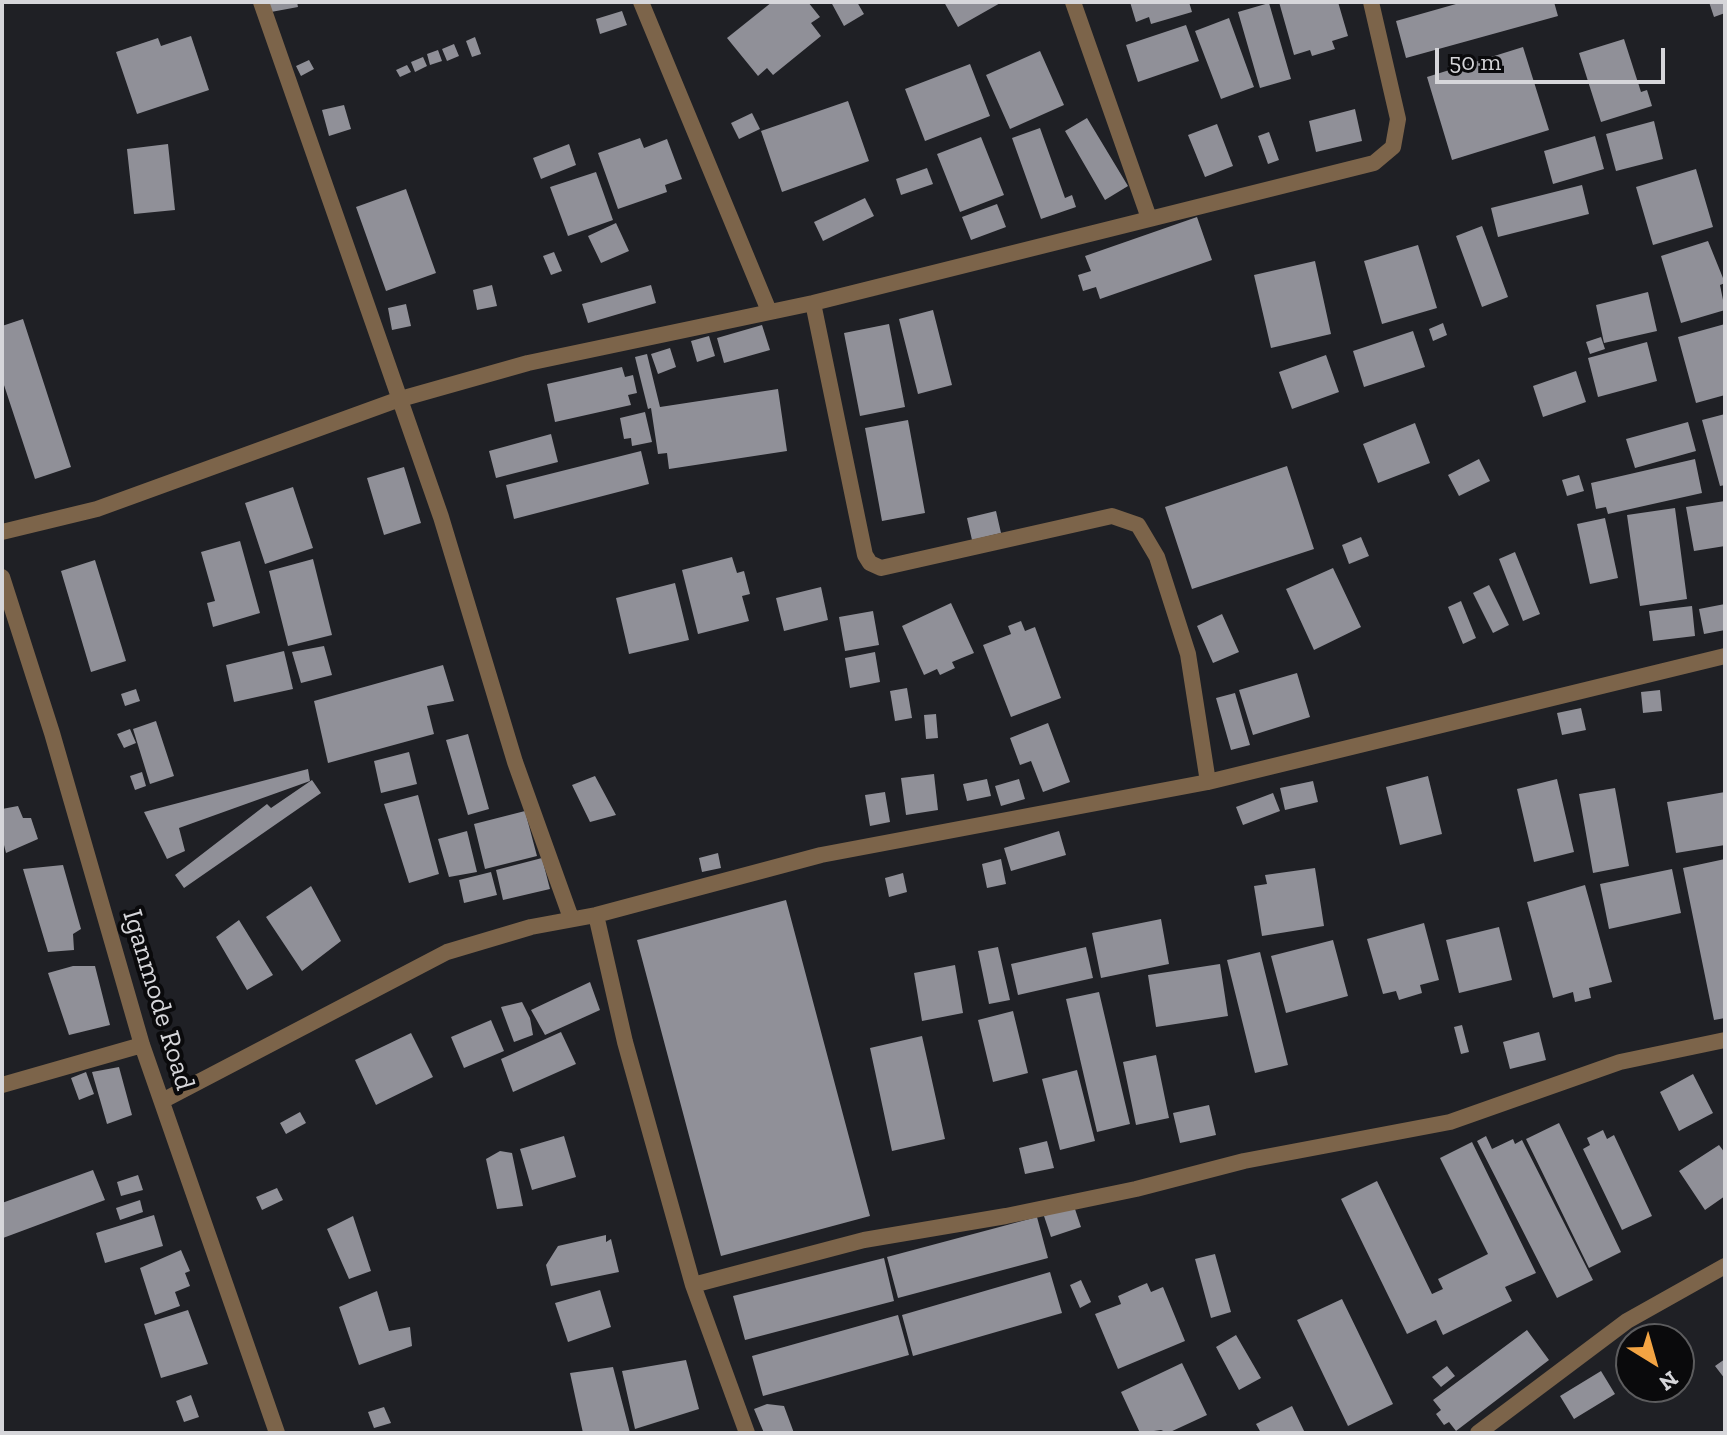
<!DOCTYPE html>
<style>
body{margin:0}
#map{position:relative;width:1727px;height:1435px;overflow:hidden;background:#1f2025;font-family:"Zilla Slab",serif}
canvas{display:block}
.frame{position:absolute;inset:0;border:4px solid #d6d6da;pointer-events:none}
.north{position:absolute;left:1615px;top:1323px;width:80px;height:80px;box-sizing:border-box;background:#0a0a0c;border:2px solid #5c5c5e;border-radius:50%;rotate:143deg;font-size:22px;font-weight:700;line-height:32px;text-align:center;color:#d6d6da}
.north::after{content:'';display:block;margin:auto;width:28px;height:36px;background:#f3a443;clip-path:polygon(50% 0,100% 100%,50% 72%,0 100%)}
.scale{position:absolute;left:1435px;top:48px;width:230px;height:36px;box-sizing:border-box;border:4px solid #d6d6da;border-top:0;padding-left:10px;font-size:24px;line-height:28px;white-space:nowrap;color:#d6d6da;-webkit-text-stroke:6px #0a0a0c;paint-order:stroke}
</style>
<div id="map">
<canvas width="1727" height="1435"></canvas>
<div class="frame"></div>
<div class="north">N</div>
<div class="scale">50 m</div>
</div>
<script>
const context = document.querySelector('canvas').getContext('2d');
context.lineJoin = 'round';
function paint(path, color) { context.fillStyle = color; context.fill(path, 'evenodd'); }
const poly = rows => new Path2D(rows.map(r => 'M' + r).join(''));
function trace(path, color, width, dash) { context.strokeStyle = color; context.lineWidth = width; context.lineCap = dash ? 'butt' : 'round'; context.setLineDash(dash || []); context.stroke(path); }
function write(font, color, halo, rows, align = 'center') {
  context.font = font + ' "Zilla Slab",serif'; context.lineWidth = 8; context.setLineDash([]); context.textBaseline = 'middle'; context.strokeStyle = halo; context.fillStyle = color; for (const [text, x, y, turn = 0] of rows) {
    context.save(); context.translate(x, y); context.rotate((+turn || 0) * Math.PI / 180); context.textAlign = isNaN(turn) ? turn : align; if (halo) context.strokeText(text, 0, 0); context.fillText(text, 0, 0); context.restore();
  }
}
const building = poly([
 [269,2,297,2,298,7,271,12],
 [772,2,808,2,820,17,811,23,821,36,773,75,767,68,758,76,727,38],
 [831,2,857,2,864,14,844,26],
 [944,2,1002,2,958,27],
 [1130,2,1189,2,1192,12,1151,24,1149,17,1136,22],
 [1279,2,1338,2,1348,36,1332,41,1335,49,1312,56,1310,50,1294,55],
 [1463,2,1554,2,1558,16,1406,58,1396,21],
 [1709,2,1725,2,1725,13,1714,17],
 [1269,3,1291,79,1260,88,1238,12],
 [622,11,627,25,600,34,596,19],
 [1229,18,1254,87,1221,99,1195,31],
 [1186,25,1199,61,1138,82,1126,45],
 [191,36,209,90,137,114,116,52,158,38,161,46],
 [475,37,481,54,472,57,466,41],
 [1624,39,1641,92,1647,90,1652,106,1601,122,1579,53],
 [454,44,459,56,447,61,442,49],
 [1523,47,1549,130,1452,160,1427,77],
 [438,50,442,61,430,65,427,54],
 [1040,51,1064,105,1010,129,986,75],
 [423,57,427,66,415,72,411,62],
 [309,60,314,69,301,76,296,66],
 [970,64,990,116,925,141,905,89],
 [407,65,411,72,400,77,396,70],
 [848,101,869,161,782,192,761,131],
 [344,105,351,129,329,136,322,110],
 [1355,109,1362,141,1316,152,1309,121],
 [752,113,760,129,739,139,731,123],
 [1087,118,1128,186,1105,200,1065,131],
 [1654,121,1663,159,1616,171,1606,134],
 [1217,124,1233,166,1205,177,1188,135],
 [1040,128,1065,198,1072,195,1076,207,1041,219,1012,138],
 [1269,132,1279,160,1268,164,1258,136],
 [1595,136,1604,169,1553,184,1544,151],
 [981,137,1004,195,960,212,937,154],
 [640,138,644,148,667,139,682,179,665,185,667,192,618,209,598,153],
 [168,144,175,210,134,214,127,149],
 [569,144,576,165,541,179,533,158],
 [927,168,933,184,901,195,896,179],
 [1696,169,1713,227,1653,245,1636,187],
 [596,172,613,220,568,236,550,187],
 [1582,185,1589,214,1498,237,1491,208],
 [406,189,436,273,386,291,356,207],
 [865,198,874,216,823,241,814,222],
 [997,204,1006,227,971,240,962,217],
 [1197,217,1212,260,1100,299,1096,287,1083,291,1078,275,1091,271,1085,256],
 [616,223,629,251,601,263,588,236],
 [1482,226,1508,297,1482,307,1456,236],
 [1708,241,1725,283,1720,285,1725,310,1681,323,1661,256],
 [1418,245,1437,308,1382,324,1364,261],
 [554,252,562,271,551,275,543,256],
 [1315,261,1331,334,1271,348,1254,275],
 [492,285,497,306,477,310,473,290],
 [651,285,656,303,588,323,582,304],
 [1648,292,1657,331,1604,343,1596,305],
 [406,304,411,326,392,330,388,308],
 [933,310,952,385,918,394,899,319],
 [23,319,71,467,35,479,2,379,2,326],
 [1443,323,1447,335,1433,341,1429,329],
 [889,324,905,407,860,416,844,333],
 [1725,324,1725,395,1696,403,1678,337],
 [762,325,770,350,724,363,717,338],
 [1413,331,1425,367,1364,387,1353,351],
 [709,336,715,356,697,362,691,341],
 [1601,337,1605,349,1590,354,1586,342],
 [1647,342,1657,381,1598,397,1588,358],
 [670,348,676,367,658,374,651,354],
 [647,354,660,407,778,389,787,451,669,469,667,453,658,454,651,408,648,409,635,357],
 [1326,355,1339,392,1292,409,1279,372],
 [622,367,625,377,633,375,637,393,628,395,631,405,555,422,547,384],
 [1576,371,1586,402,1543,417,1533,386],
 [645,412,652,442,632,446,631,438,624,439,620,418],
 [1725,414,1725,485,1720,486,1702,420],
 [908,420,925,513,882,521,865,428],
 [1688,422,1696,451,1635,468,1626,439],
 [1415,423,1430,463,1378,483,1363,444],
 [551,434,558,462,496,478,489,451],
 [641,451,649,484,514,519,506,485],
 [1479,459,1490,481,1459,496,1448,475],
 [1695,459,1702,493,1608,514,1606,507,1596,509,1591,483],
 [1287,466,1314,549,1192,589,1165,507],
 [404,467,421,523,384,535,367,478],
 [1579,475,1584,491,1567,496,1562,480],
 [293,487,313,548,265,564,245,503],
 [1725,501,1725,546,1694,551,1686,507],
 [1675,508,1687,599,1640,606,1627,515],
 [996,511,1001,533,972,540,967,518],
 [1605,518,1618,578,1590,584,1577,524],
 [1361,537,1369,556,1349,564,1342,545],
 [240,541,260,613,213,627,207,603,215,601,201,552],
 [1515,552,1540,614,1523,621,1499,559],
 [732,557,737,573,744,571,750,594,742,596,749,621,698,634,682,570],
 [313,559,332,635,288,646,269,571],
 [95,560,126,661,91,672,61,571],
 [1333,568,1361,627,1314,650,1286,589],
 [675,583,689,640,629,654,616,598],
 [1489,585,1509,625,1493,633,1473,593],
 [821,587,828,620,784,631,776,598],
 [1461,601,1476,638,1463,644,1448,607],
 [951,603,974,653,952,662,955,668,940,675,937,669,924,675,902,626],
 [1725,604,1725,630,1704,634,1699,609],
 [1692,606,1695,636,1653,641,1649,611],
 [873,611,879,645,845,651,839,617],
 [1222,614,1239,652,1213,663,1197,626],
 [1021,621,1025,631,1035,627,1061,698,1011,717,983,645,1011,634,1008,626],
 [324,646,332,675,301,683,292,652],
 [284,651,293,689,234,702,226,665],
 [875,652,880,682,850,688,845,658],
 [443,665,454,701,427,706,434,734,328,763,314,701],
 [1297,673,1310,717,1253,735,1239,690],
 [907,688,912,718,895,721,890,691],
 [136,689,140,701,125,706,121,694],
 [1660,690,1662,711,1643,713,1641,692],
 [1235,693,1250,745,1231,750,1216,698],
 [1581,708,1586,730,1562,735,1557,713],
 [936,714,938,738,926,739,924,715],
 [156,721,174,776,150,784,133,729],
 [1048,723,1070,782,1043,792,1031,761,1020,765,1010,738],
 [130,729,136,743,124,748,117,734],
 [468,734,489,809,468,815,446,740],
 [409,752,417,784,381,793,374,761],
 [308,769,310,781,179,828,185,851,167,859,144,812],
 [142,772,146,786,135,790,130,776],
 [934,774,938,810,906,815,901,778],
 [595,776,616,815,590,822,572,785],
 [1428,776,1442,834,1400,845,1386,787],
 [987,779,991,796,967,801,963,784],
 [1019,779,1025,799,1001,806,995,786],
 [1557,779,1574,852,1534,862,1517,789],
 [312,780,321,793,184,888,175,875,267,804,271,808],
 [1313,781,1318,802,1285,810,1280,788],
 [1615,788,1629,866,1593,873,1579,794],
 [885,792,890,822,870,826,865,795],
 [1725,792,1725,845,1676,853,1667,802],
 [1273,793,1280,811,1243,825,1236,807],
 [418,795,439,874,409,883,384,804],
 [18,806,23,818,31,818,38,839,6,853,2,837,2,809],
 [525,811,537,856,485,869,474,824],
 [467,831,477,872,449,877,438,839],
 [1059,831,1066,855,1011,871,1004,848],
 [718,853,721,868,702,872,699,858],
 [542,858,550,889,503,900,496,870],
 [1001,859,1006,884,987,888,982,864],
 [1725,859,1725,1018,1714,1020,1683,868],
 [63,865,81,929,73,934,74,950,48,952,23,869],
 [1315,868,1324,926,1262,936,1254,886,1267,884,1265,875],
 [1672,869,1681,913,1609,929,1600,884],
 [491,872,497,895,464,903,459,880],
 [903,873,907,892,889,897,885,878],
 [1585,885,1612,982,1589,988,1591,998,1575,1002,1573,992,1553,998,1527,902],
 [311,886,341,941,302,971,266,917],
 [786,900,870,1216,721,1256,637,940],
 [1161,919,1169,964,1101,978,1092,933],
 [239,920,273,975,247,990,216,937],
 [1424,923,1439,980,1420,985,1422,993,1399,1000,1396,991,1383,994,1367,939],
 [1499,927,1512,980,1459,993,1446,940],
 [1333,940,1348,996,1286,1013,1271,956],
 [998,947,1010,1000,989,1004,978,951],
 [1086,947,1093,978,1018,995,1011,964],
 [1260,952,1288,1065,1255,1073,1227,960],
 [1220,964,1228,1016,1156,1027,1148,975],
 [955,965,963,1013,922,1021,914,973],
 [73,966,95,966,110,1025,69,1035,48,973],
 [590,982,600,1010,545,1035,531,1010],
 [1099,992,1130,1124,1097,1132,1066,999],
 [522,1002,530,1018,533,1035,514,1042,501,1007],
 [1013,1011,1028,1073,993,1082,978,1020],
 [491,1020,504,1051,464,1068,451,1037],
 [1462,1025,1469,1052,1461,1054,1454,1027],
 [561,1032,576,1064,513,1092,501,1059],
 [1539,1032,1546,1060,1510,1069,1503,1042],
 [411,1033,433,1077,376,1105,355,1060],
 [922,1036,945,1139,892,1151,870,1048],
 [1156,1055,1169,1118,1136,1125,1123,1062],
 [119,1067,132,1115,107,1124,92,1072],
 [1077,1070,1095,1141,1060,1150,1042,1079],
 [86,1072,94,1094,79,1100,71,1078],
 [1693,1074,1713,1113,1679,1131,1660,1092],
 [1209,1105,1216,1135,1180,1143,1173,1113],
 [300,1112,306,1123,286,1134,280,1123],
 [1559,1123,1621,1252,1589,1268,1526,1139],
 [1603,1130,1607,1139,1614,1135,1652,1216,1622,1230,1583,1149,1590,1145,1587,1138],
 [564,1136,576,1177,532,1190,520,1149],
 [1486,1136,1492,1149,1513,1139,1515,1144,1522,1140,1593,1280,1557,1298,1477,1141],
 [1047,1141,1054,1168,1025,1174,1019,1148],
 [1472,1142,1536,1273,1505,1287,1512,1301,1443,1335,1436,1320,1407,1334,1341,1199,1377,1181,1432,1294,1443,1289,1438,1279,1488,1254,1440,1158],
 [1719,1145,1725,1153,1725,1196,1705,1210,1679,1171],
 [500,1151,512,1153,523,1206,497,1209,486,1159],
 [93,1170,105,1200,3,1238,2,1203],
 [138,1175,143,1190,121,1196,117,1182],
 [277,1188,283,1200,262,1210,256,1197],
 [140,1200,143,1212,120,1220,116,1208],
 [1074,1206,1081,1227,1051,1237,1044,1216],
 [154,1215,163,1246,105,1263,96,1233],
 [353,1216,371,1271,349,1279,327,1229],
 [1037,1217,1048,1258,898,1298,887,1257],
 [606,1235,606,1242,611,1239,619,1272,551,1286,546,1265,558,1246],
 [181,1250,190,1271,185,1273,190,1286,175,1292,180,1306,155,1315,140,1268],
 [1215,1254,1231,1312,1211,1318,1195,1259],
 [884,1258,894,1301,745,1340,733,1296],
 [1050,1272,1062,1313,913,1356,902,1315],
 [1081,1280,1091,1302,1080,1308,1070,1285],
 [1147,1283,1151,1292,1163,1287,1185,1341,1118,1369,1095,1314,1121,1304,1118,1296],
 [600,1290,611,1327,568,1342,555,1303],
 [377,1291,389,1331,410,1327,412,1346,359,1365,339,1307],
 [1342,1299,1393,1404,1348,1426,1297,1320],
 [188,1310,208,1364,161,1378,144,1324],
 [898,1315,909,1355,763,1396,752,1356],
 [1527,1330,1549,1360,1456,1431,1449,1422,1444,1425,1436,1414,1441,1410,1433,1400],
 [1236,1335,1261,1378,1239,1390,1216,1347],
 [1725,1359,1725,1379,1715,1366],
 [686,1360,699,1409,635,1429,622,1371],
 [1182,1363,1207,1415,1168,1433,1161,1430,1140,1433,1121,1392],
 [1447,1366,1455,1376,1441,1387,1432,1377],
 [613,1367,630,1433,583,1433,570,1373],
 [1601,1371,1615,1394,1574,1419,1560,1396],
 [191,1395,199,1417,184,1422,176,1401],
 [767,1404,784,1406,794,1433,764,1433,754,1409],
 [1292,1406,1305,1433,1261,1433,1256,1424],
 [384,1407,391,1423,374,1428,368,1412]
]);
const minor = poly([
 [261,2,441,517,515,762,571,918],
 [641,2,769,311],
 [1073,2,1149,218],
 [813,303,865,555,870,563,881,568,1112,516,1138,525,1157,557,1188,654,1208,782],
 [2,532,97,509,397,400,528,363,813,303,1374,163,1393,147,1398,119,1371,2],
 [2,577,52,733,142,1045,277,1433],
 [596,915,625,1042,693,1285,747,1433],
 [2,1085,142,1045],
 [162,1101,447,952,531,927,596,915,821,855,1208,782,1725,656],
 [693,1285,864,1240,1006,1216,1136,1189,1244,1161,1450,1122,1620,1062,1725,1040],
 [1478,1433,1627,1321,1725,1266]
]);
const streetNames = [
 ["Iganmode Road",158,1000,73]
];
paint(building, '#909098');
trace(minor, '#7c644a', 16);
write('28px', '#d6d6da', '#0a0a0c', streetNames);
</script>
